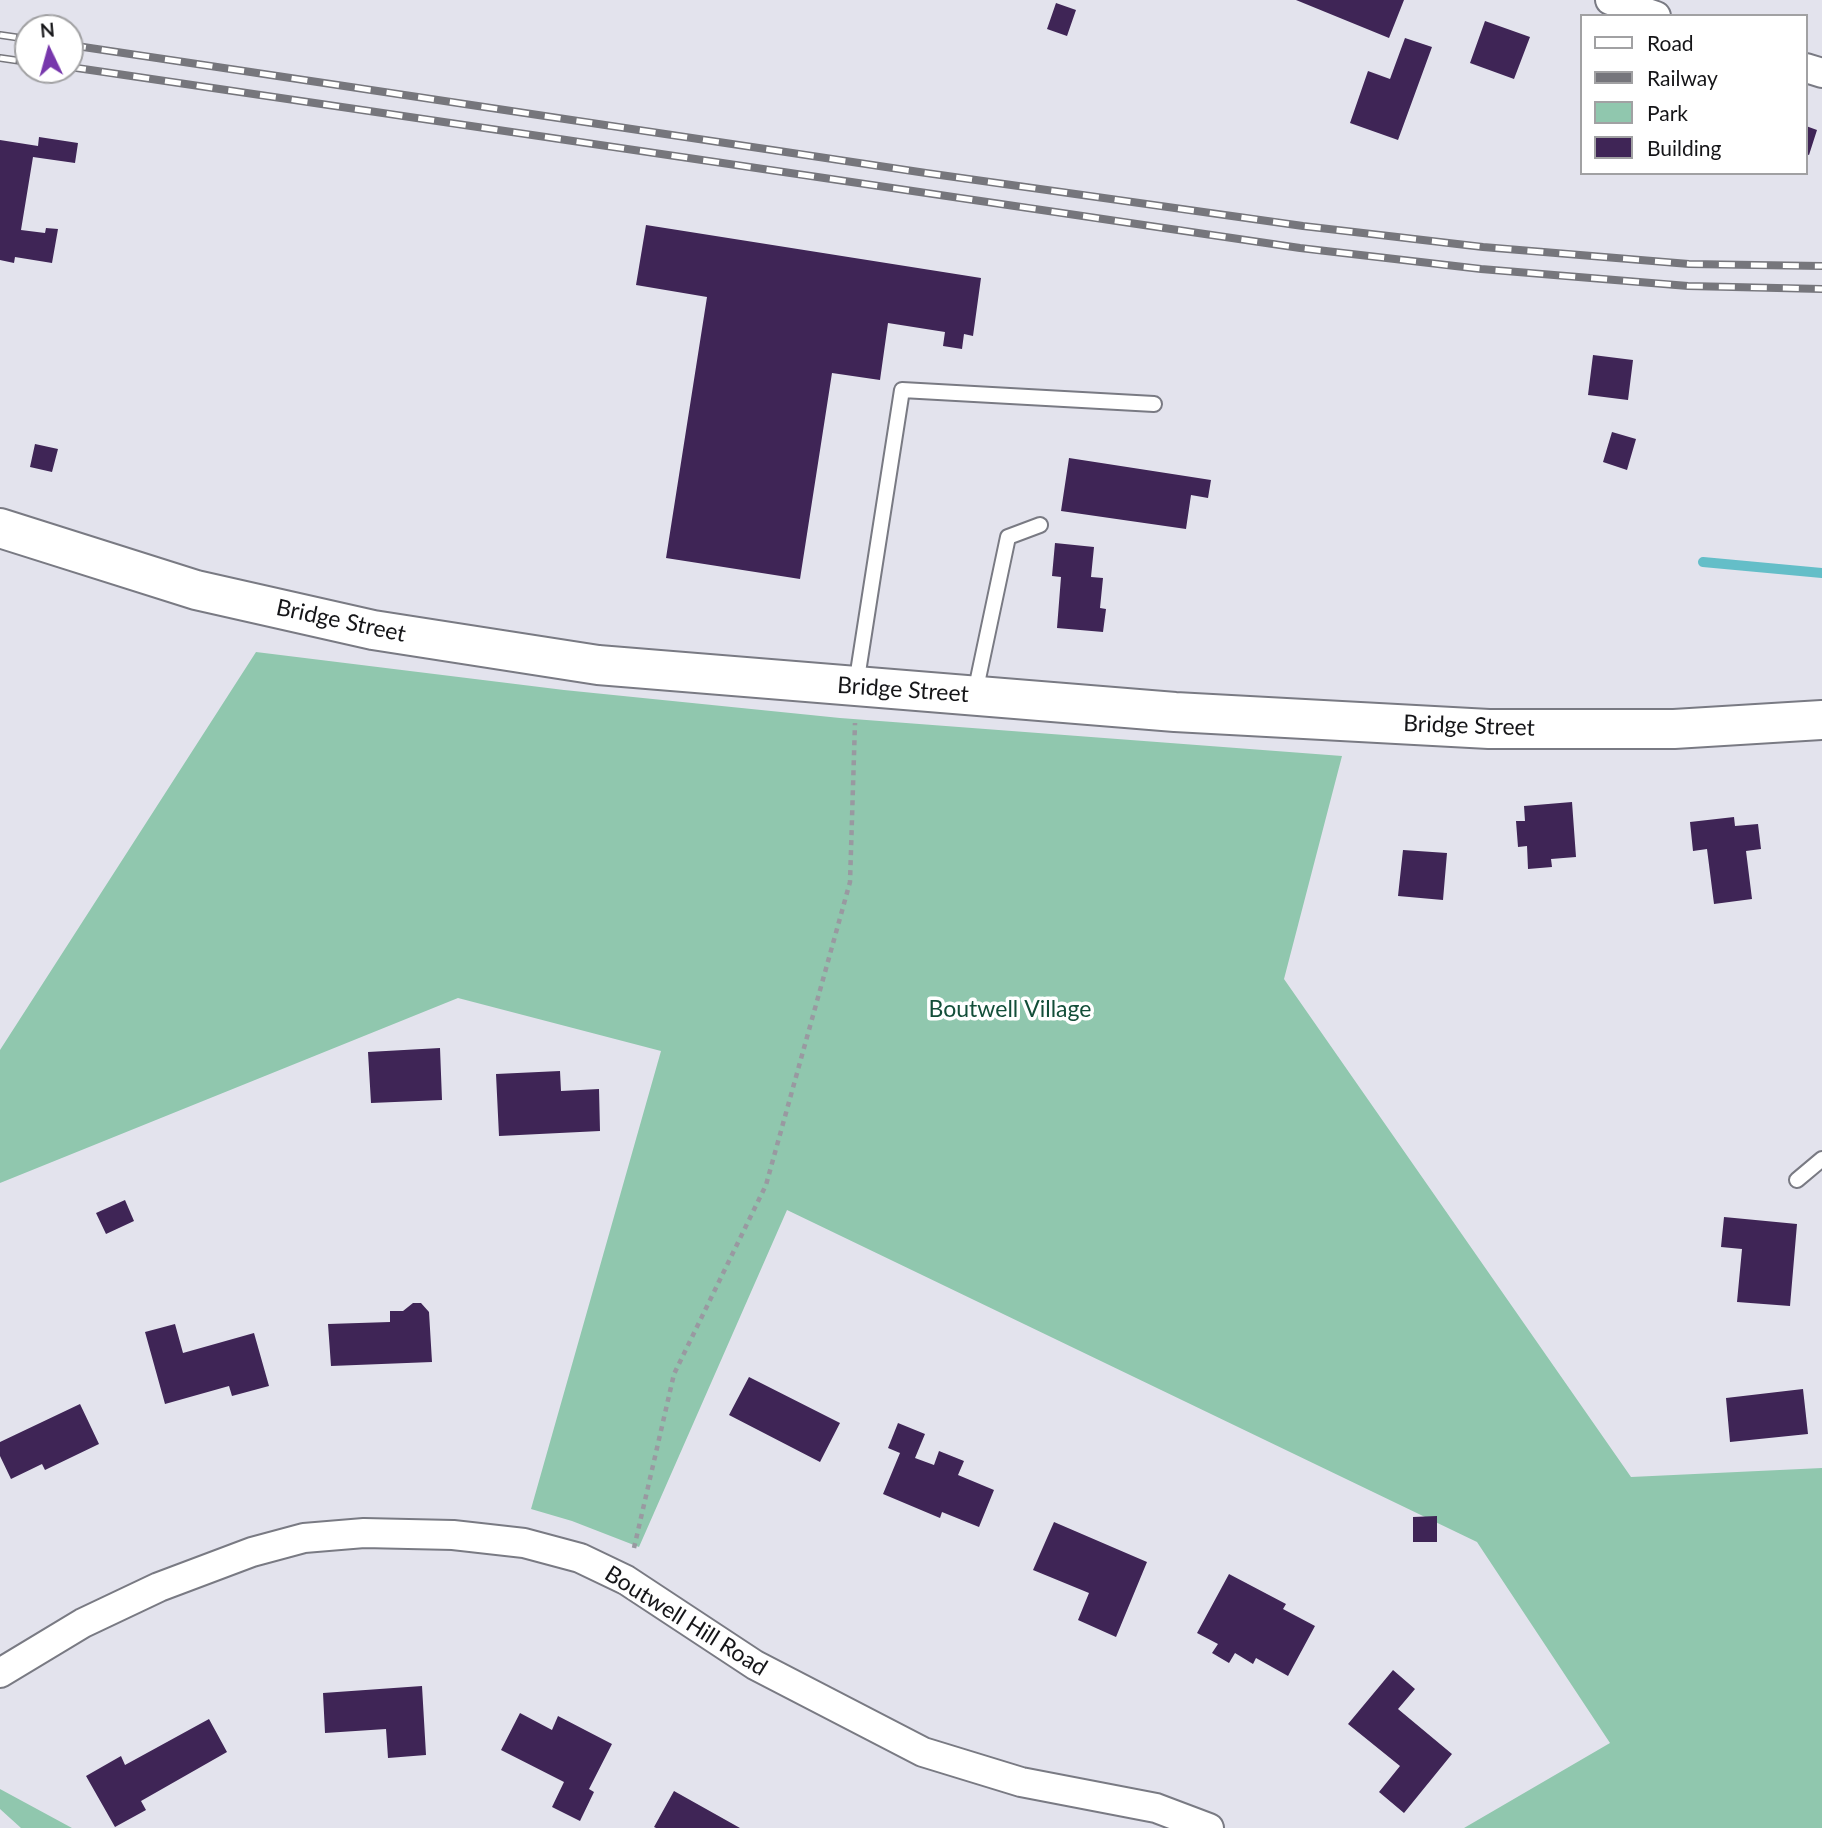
<!DOCTYPE html>
<style>
body{margin:0}
#map{position:relative;width:1822px;height:1828px;overflow:hidden;background:#e3e3ed;font-family:Lato,sans-serif}
canvas{display:block}
.legend{position:absolute;left:1580px;top:14px;width:228px;height:161px;box-sizing:border-box;background:#fff;border:2px solid #a1a1a3;margin:0;padding:9px 12px;list-style:none;font-size:21px;color:#151518}
.legend li{display:flex;align-items:center;gap:14px;height:35px}
.legend b{width:35px;border:2px solid #a1a1a3}
.north{position:absolute;left:14px;top:14px;width:70px;height:70px;box-sizing:border-box;background:#fff;border:2px solid #a1a1a3;border-radius:50%;rotate:355deg;font-size:19px;font-weight:700;line-height:28px;text-align:center;color:#151518}
.north::after{content:'';display:block;margin:auto;width:24px;height:32px;background:#7737ac;clip-path:polygon(50% 0,100% 100%,50% 72%,0 100%)}
</style>
<div id="map">
<canvas width="1822" height="1828"></canvas>
<ul class="legend">
<li><b style="height:9px;background:#fff"></b>Road</li>
<li><b style="height:9px;background:#76767c"></b>Railway</li>
<li><b style="height:19px;background:#90c7ae"></b>Park</li>
<li><b style="height:19px;background:#3f2556"></b>Building</li>
</ul>
<div class="north">N</div>
</div>
<script>
const context = document.querySelector('canvas').getContext('2d');
context.lineJoin = 'round';
function paint(path, color) { context.fillStyle = color; context.fill(path, 'evenodd'); }
const poly = rows => new Path2D(rows.map(r => 'M' + r).join(''));
function trace(path, color, width, dash) { context.strokeStyle = color; context.lineWidth = width; context.lineCap = dash ? 'butt' : 'round'; context.setLineDash(dash || []); context.stroke(path); }
function write(font, color, halo, rows, align = 'center') {
  context.font = font + ' Lato,sans-serif'; context.lineWidth = 7; context.setLineDash([]); context.textBaseline = 'middle'; context.strokeStyle = halo; context.fillStyle = color; for (const [text, x, y, turn = 0] of rows) {
    context.save(); context.translate(x, y); context.rotate((+turn || 0) * Math.PI / 180); context.textAlign = isNaN(turn) ? turn : align; if (halo) context.strokeText(text, 0, 0); context.fillText(text, 0, 0); context.restore();
  }
}
const green = poly([
 [256,652,564,690,840,718,1342,756,1284,979,1631,1477,1822,1468,1822,1828,1464,1828,1610,1743,1477,1542,787,1210,639,1547,572,1521,531,1509,661,1051,458,998,0,1183,0,1050],
 [0,1789,72,1828,21,1828,0,1809]
]);
const stream = poly([
 [1703,562,1822,573]
]);
const building = poly([
 [1296,0,1404,0,1389,38],
 [1056,3,1076,10,1067,36,1047,29],
 [1485,21,1530,37,1514,79,1470,63],
 [1405,38,1432,47,1398,140,1350,123,1368,71,1390,79],
 [1806,126,1817,130,1809,155,1806,154],
 [39,137,78,143,75,163,33,157,21,230,45,233,46,228,58,229,52,263,15,257,14,263,0,260,0,140,38,146],
 [646,225,981,278,973,336,964,334,962,349,943,346,945,332,888,323,880,380,832,373,800,579,666,558,707,297,636,285],
 [1593,355,1633,360,1628,400,1588,395],
 [1612,432,1636,439,1627,470,1603,462],
 [35,444,58,449,52,472,30,467],
 [1069,458,1211,480,1208,498,1191,495,1186,529,1061,511],
 [1055,543,1094,547,1091,577,1103,578,1100,608,1106,609,1103,632,1057,628,1061,577,1052,576],
 [1572,802,1576,857,1551,859,1552,867,1528,869,1527,846,1518,847,1516,821,1525,821,1524,806],
 [1734,817,1735,826,1758,824,1761,849,1746,851,1752,899,1714,904,1707,849,1693,851,1690,822],
 [1403,850,1447,853,1443,900,1398,896],
 [440,1048,442,1100,371,1103,368,1052],
 [560,1071,561,1091,599,1089,600,1131,499,1136,496,1074],
 [125,1200,134,1221,106,1234,96,1213],
 [1724,1217,1797,1224,1790,1306,1737,1302,1742,1249,1721,1247],
 [413,1303,421,1303,429,1312,432,1362,331,1366,328,1324,390,1322,390,1311,403,1311],
 [175,1324,183,1353,254,1333,269,1386,232,1396,229,1386,165,1404,145,1332],
 [749,1377,840,1423,820,1462,729,1415],
 [1803,1389,1808,1434,1730,1442,1726,1398],
 [80,1404,99,1444,45,1470,42,1464,11,1479,0,1456,0,1442],
 [898,1423,925,1434,915,1458,934,1465,939,1451,964,1461,958,1475,994,1490,979,1527,942,1512,940,1518,883,1494,900,1453,888,1448],
 [1437,1516,1437,1542,1413,1542,1413,1517],
 [1054,1522,1147,1562,1116,1637,1078,1620,1089,1593,1033,1570],
 [1229,1574,1286,1604,1283,1609,1315,1626,1288,1676,1256,1658,1253,1664,1235,1653,1229,1663,1212,1653,1218,1644,1197,1633],
 [1393,1670,1415,1689,1398,1709,1452,1754,1404,1813,1379,1792,1400,1766,1348,1724],
 [422,1686,426,1755,388,1758,386,1729,325,1733,323,1693],
 [520,1713,552,1730,558,1716,612,1744,589,1789,594,1792,580,1821,552,1807,564,1782,501,1750],
 [209,1719,227,1752,141,1801,146,1810,115,1827,86,1776,121,1756,125,1765],
 [674,1791,740,1828,656,1828,654,1827]
]);
const path = poly([
 [634,1548,674,1374,766,1185,850,882,855,723]
]);
const lane = poly([
 [856,685,902,390,1154,404],
 [975,693,1008,537,1040,525],
 [1797,1180,1822,1159]
]);
const street = poly([
 [1610,0,1656,16],
 [1806,68,1822,73],
 [0,1673,83,1623,159,1587,252,1552,304,1538,364,1533,453,1535,524,1543,580,1558,626,1580,755,1665,923,1752,1021,1782,1156,1808,1209,1828]
]);
const secondary = poly([
 [0,528,196,590,373,630,598,665,1175,712,1489,729,1674,729,1822,720]
]);
const rail = poly([
 [0,35,28,39],
 [70,45,926,173,1303,226,1483,247,1689,264,1822,266],
 [0,58,28,62],
 [70,67,1300,248,1481,269,1688,286,1822,289]
]);
const streetNames = [
 ["Bridge Street",341,621,12],
 ["Bridge Street",903,690,4],
 ["Bridge Street",1469,726,2],
 ["Boutwell Hill Road",686,1621,32]
];
const parkNames = [
 ["Boutwell Village",1010,1010]
];
paint(green, '#90c7ae');
trace(stream, '#64bec8', 10);
paint(building, '#3f2556');
trace(lane, '#797a83', 18);
trace(street, '#797a83', 32);
trace(secondary, '#797a83', 42);
trace(path, '#9999a1', 4.5, [5, 5]);
trace(lane, '#fff', 14);
trace(street, '#fff', 28);
trace(secondary, '#fff', 38);
trace(rail, '#76767c', 8);
trace(rail, '#fff', 5, [16]);
write('23px', '#151518', '#fff', streetNames);
write('23px', '#134e39', '#fff', parkNames);
</script>
